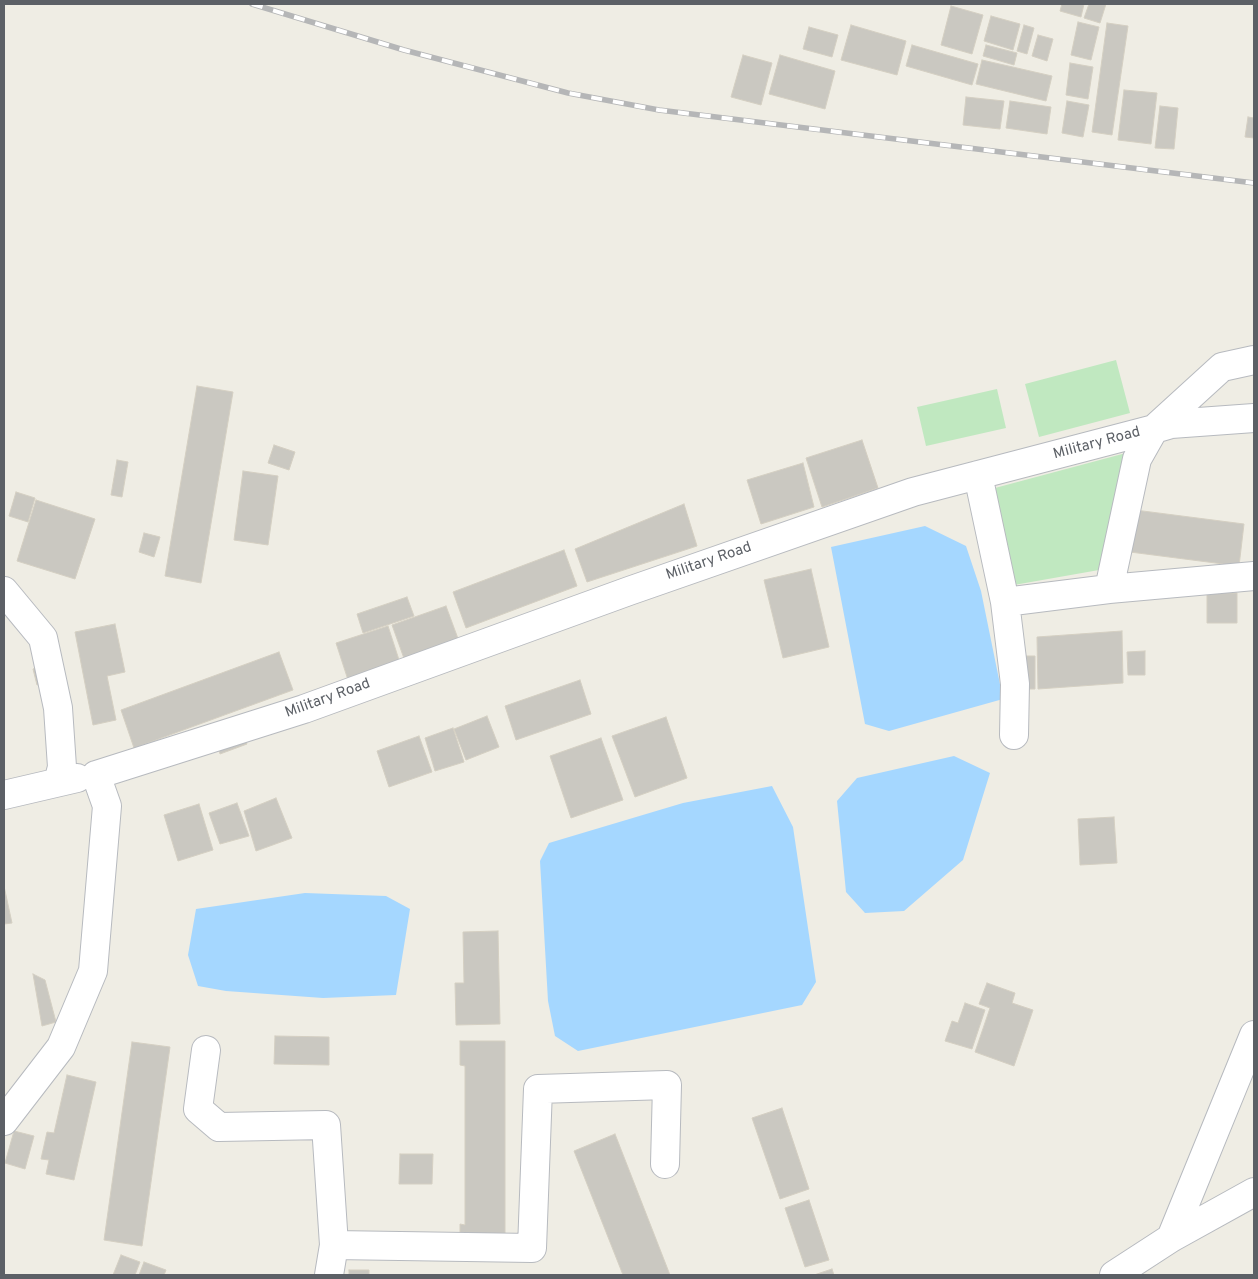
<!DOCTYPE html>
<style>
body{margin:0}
#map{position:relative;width:1258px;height:1279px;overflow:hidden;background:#efede4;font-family:Overpass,sans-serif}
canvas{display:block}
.frame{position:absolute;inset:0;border:5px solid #5c6066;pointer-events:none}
</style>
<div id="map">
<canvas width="1258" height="1279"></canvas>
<div class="frame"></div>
</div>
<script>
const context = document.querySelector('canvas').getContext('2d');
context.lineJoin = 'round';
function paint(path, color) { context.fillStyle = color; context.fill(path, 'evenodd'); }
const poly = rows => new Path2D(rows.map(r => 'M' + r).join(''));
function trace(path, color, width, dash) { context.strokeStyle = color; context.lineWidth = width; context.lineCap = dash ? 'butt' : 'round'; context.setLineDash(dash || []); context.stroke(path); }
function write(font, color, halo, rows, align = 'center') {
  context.font = font + ' Overpass,sans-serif'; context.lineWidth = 4.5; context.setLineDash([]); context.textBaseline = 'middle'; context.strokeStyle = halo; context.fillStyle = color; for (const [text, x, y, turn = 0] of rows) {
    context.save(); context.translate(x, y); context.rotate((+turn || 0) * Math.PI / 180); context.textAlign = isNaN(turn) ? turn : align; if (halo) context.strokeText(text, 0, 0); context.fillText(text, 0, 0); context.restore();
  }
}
const green = poly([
 [1116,360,1130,413,1039,437,1025,384],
 [997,389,1006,428,926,446,917,407],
 [1126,453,1099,570,1014,585,995,488]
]);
const water = poly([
 [925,526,966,546,981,591,1003,699,889,731,865,724,831,547],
 [954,756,990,773,963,860,904,911,865,913,846,892,837,801,857,778],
 [772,786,793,827,816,982,802,1005,578,1051,555,1036,548,1001,540,861,549,843,683,803],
 [305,893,386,896,410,909,396,995,323,998,226,991,198,986,188,955,196,909]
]);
const building = poly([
 [1062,4,1084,4,1081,17,1060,11,1062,4],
 [1089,4,1106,4,1100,23,1084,18,1089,4],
 [951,6,983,15,972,54,941,45,951,6],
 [991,16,1020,24,1013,50,984,41,991,16],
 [1078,22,1099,27,1091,60,1071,55,1078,22],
 [1107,23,1128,26,1112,135,1092,132,1107,23],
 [851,25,906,41,897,75,841,60,851,25],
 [1024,25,1034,28,1027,54,1017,51,1024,25],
 [809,27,838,35,832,57,803,49,809,27],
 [1038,35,1053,39,1047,61,1032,56,1038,35],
 [912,45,978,64,972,85,906,66,912,45],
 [986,45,1017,53,1014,65,983,56,986,45],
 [743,55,772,63,761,105,731,97,743,55],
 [780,55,835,71,825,109,769,94,780,55],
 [982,60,1052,76,1046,101,976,84,982,60],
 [1070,63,1093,67,1088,99,1066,95,1070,63],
 [1124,90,1157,93,1151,144,1118,140,1124,90],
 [966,97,1004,101,1000,129,963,125,966,97],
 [1010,101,1051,107,1047,134,1006,128,1010,101],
 [1067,101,1089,105,1083,137,1062,133,1067,101],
 [1160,106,1178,108,1174,149,1155,148,1160,106],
 [1248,117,1254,118,1254,138,1245,137,1248,117],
 [197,386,233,392,201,583,165,576,197,386],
 [862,440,878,488,822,507,806,458,862,440],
 [274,445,295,452,289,470,268,463,274,445],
 [117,460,128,462,122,497,111,495,117,460],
 [803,463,814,507,761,524,747,480,803,463],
 [243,471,278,476,268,545,234,540,243,471],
 [16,492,35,498,28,522,9,516,16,492],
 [36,500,95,519,75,579,17,561,36,500],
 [684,504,697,546,587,582,575,549,684,504],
 [1135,510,1244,524,1239,566,1130,552,1135,510],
 [144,533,160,537,154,557,139,552,144,533],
 [564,550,577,586,466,628,453,592,564,550],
 [811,569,829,647,783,658,764,580,811,569],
 [1207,593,1237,593,1237,623,1207,623,1207,593],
 [407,597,414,616,363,633,357,614,407,597],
 [446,606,460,644,406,664,392,625,446,606],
 [115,624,125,672,107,676,116,720,93,725,75,632,115,624],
 [388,626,401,666,349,683,336,643,388,626],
 [1122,631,1123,683,1038,689,1037,637,1122,631],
 [1145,651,1145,675,1128,675,1127,652,1145,651],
 [279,652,293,690,134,748,121,710,279,652],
 [1023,656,1035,656,1035,689,1024,689,1023,656],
 [43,665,47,682,37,685,33,669,43,665],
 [580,680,591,714,516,740,505,706,580,680],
 [487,716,499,747,466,760,454,729,487,716],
 [666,717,687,778,635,797,612,736,666,717],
 [453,728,464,762,435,771,425,738,453,728],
 [243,735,247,744,220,754,218,746,243,735],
 [419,736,432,772,389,787,377,751,419,736],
 [601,738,623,800,571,818,550,756,601,738],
 [276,798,292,838,256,851,244,811,276,798],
 [237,803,249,836,220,844,209,813,237,803],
 [199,804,213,850,178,861,164,815,199,804],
 [1114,817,1117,863,1080,865,1078,819,1114,817],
 [4,886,12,923,4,924,4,886],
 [498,931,500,1024,456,1025,455,983,464,983,463,932,498,931],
 [33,974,45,980,56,1022,42,1026,33,974],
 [987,983,1015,993,1012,1003,1033,1010,1014,1066,975,1052,990,1008,979,1004,987,983],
 [965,1003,985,1010,972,1049,945,1041,952,1021,958,1023,965,1003],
 [275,1036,329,1037,329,1065,274,1064,275,1036],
 [460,1041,505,1041,505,1233,460,1234,460,1224,465,1225,465,1066,460,1065,460,1041],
 [132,1042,170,1047,142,1246,104,1240,132,1042],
 [67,1075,96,1082,74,1180,46,1174,49,1160,41,1159,47,1132,54,1133,67,1075],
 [782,1108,809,1189,780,1199,752,1118,782,1108],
 [14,1131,34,1136,25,1169,5,1163,14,1131],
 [615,1134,670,1275,623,1275,574,1151,615,1134],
 [400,1154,433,1154,432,1184,399,1184,400,1154],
 [809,1200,829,1260,805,1267,785,1208,809,1200],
 [121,1255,140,1262,135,1275,113,1275,121,1255],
 [144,1262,166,1270,164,1275,139,1275,144,1262],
 [832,1269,834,1275,814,1275,832,1269],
 [349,1270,369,1270,369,1275,349,1275,349,1270]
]);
const minor = poly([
 [1254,418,1171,424,1154,429,1137,459,1109,589,1254,576],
 [978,475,1005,602,1109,589],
 [4,591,43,638,58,708,62,767,58,782],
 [1005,602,1015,684,1014,735],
 [4,795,77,778],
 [206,1050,198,1109,219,1127,326,1125,334,1245],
 [4,1121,61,1047,93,971,107,806,96,775,304,709,629,591,913,492,1154,429,1222,367,1254,360],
 [1171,1238,1254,1035],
 [329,1275,334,1245,532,1248,538,1089,667,1085,665,1164],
 [1114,1275,1171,1238,1254,1192]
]);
const rail = poly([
 [252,4,404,50,568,93,659,110,1254,183]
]);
const streetNames = [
 ["Military Road",1097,444,-15],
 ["Military Road",709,562,-19],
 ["Military Road",328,699,-20]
];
paint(green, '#c0e8c0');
paint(water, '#a5d7ff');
paint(building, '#cac8c1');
trace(building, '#d4cfc2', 1);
trace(minor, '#b7babf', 30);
trace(minor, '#fff', 28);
trace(rail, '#b5b6b7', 5.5);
trace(rail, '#fff', 4, [11]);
write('15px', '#5c6066', '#fff', streetNames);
</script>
